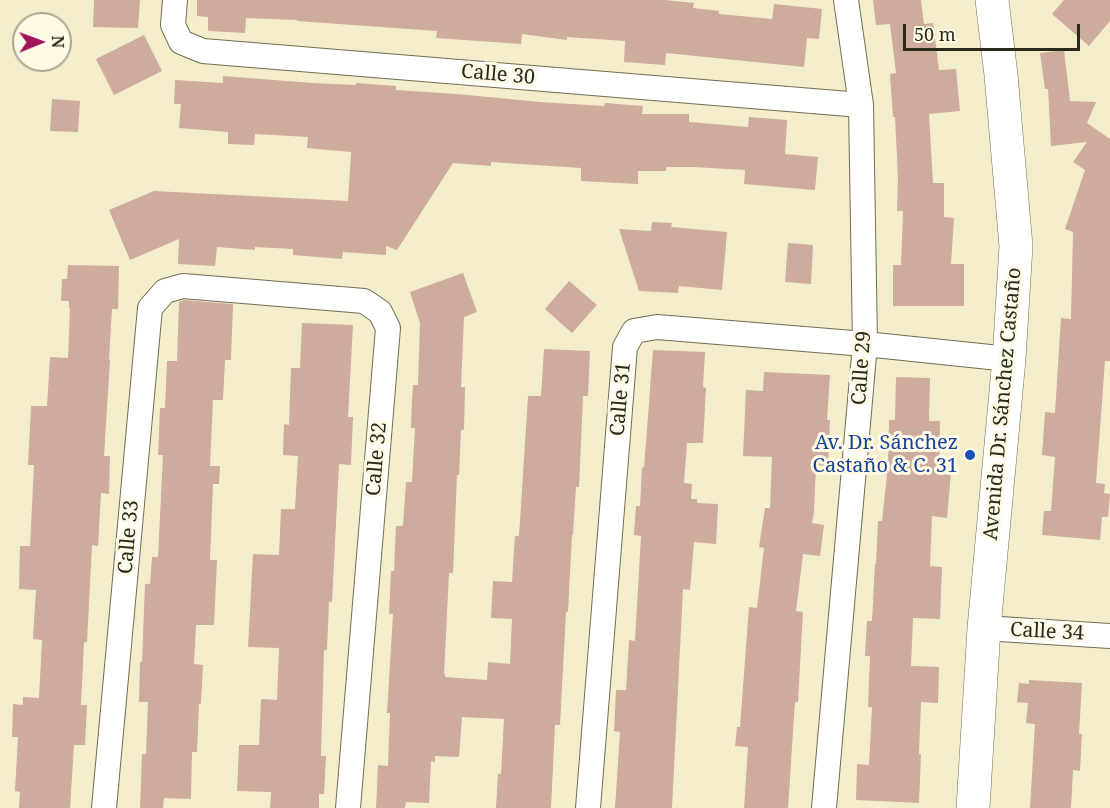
<!DOCTYPE html>
<meta charset="utf-8">
<style>
body{margin:0}
#map{position:relative;width:1110px;height:808px;overflow:hidden;background:#f3edcc;font-family:"Noto Serif",serif}
canvas{display:block}
.north{position:absolute;left:12px;top:12px;width:60px;height:60px;box-sizing:border-box;background:#fefae6;border:2px solid #aaa695;border-radius:50%;rotate:89deg;font-size:16px;font-weight:700;line-height:24px;text-align:center;color:#2b291c}
.north::after{content:'';display:block;margin:auto;width:21px;height:27px;background:#a0135c;clip-path:polygon(50% 0,100% 100%,50% 72%,0 100%)}
.scale{position:absolute;left:903px;top:24px;width:177px;height:27px;box-sizing:border-box;border:3px solid #2b291c;border-top:0;padding-left:8px;font-size:18px;line-height:21px;white-space:nowrap;color:#2b291c;-webkit-text-stroke:4px #fefae6;paint-order:stroke}
</style>
<div id="map">
<canvas width="1110" height="808"></canvas>
<div class="north">N</div>
<div class="scale">50 m</div>
</div>
<script>
const context = document.querySelector('canvas').getContext('2d');
context.lineJoin = 'round';
function paint(path, color) { context.fillStyle = color; context.fill(path, 'evenodd'); }
const poly = rows => new Path2D(rows.map(r => 'M' + r).join(''));
function trace(path, color, width, dash) { context.strokeStyle = color; context.lineWidth = width; context.lineCap = dash ? 'butt' : 'round'; context.setLineDash(dash || []); context.stroke(path); }
function write(font, color, halo, rows, align = 'center') {
  context.font = font + ' "Noto Serif",serif'; context.lineWidth = 6; context.setLineDash([]); context.textBaseline = 'middle'; context.strokeStyle = halo; context.fillStyle = color; for (const [text, x, y, turn = 0] of rows) {
    context.save(); context.translate(x, y); context.rotate((+turn || 0) * Math.PI / 180); context.textAlign = isNaN(turn) ? turn : align; if (halo) context.strokeText(text, 0, 0); context.fillText(text, 0, 0); context.restore();
  }
}
const building = poly([
 [94,0,140,0,138,28,93,27],
 [197,0,665,0,694,3,693,8,719,11,719,14,772,19,774,4,822,9,819,39,807,38,804,67,666,53,665,65,624,62,625,41,567,37,567,40,522,34,521,44,436,38,437,31,297,21,297,20,246,18,245,33,208,31,208,17,197,16],
 [873,0,921,0,924,24,933,23,939,70,956,69,960,111,929,114,933,183,944,183,944,217,954,218,951,264,964,264,964,306,893,306,893,265,901,265,903,211,897,211,898,178,895,117,893,117,890,74,896,73,890,24,876,25],
 [1064,0,1110,0,1110,21,1089,46,1052,14],
 [144,35,162,71,114,95,96,59],
 [1064,50,1070,101,1096,102,1087,123,1110,139,1110,361,1105,361,1096,483,1105,484,1104,493,1110,494,1110,496,1108,517,1102,517,1100,540,1042,535,1044,511,1051,511,1055,457,1042,455,1045,412,1055,413,1061,318,1071,319,1073,232,1065,229,1085,170,1073,162,1087,142,1051,146,1048,89,1045,89,1040,53],
 [223,76,312,83,356,85,356,83,396,86,396,90,457,94,540,102,604,106,605,103,643,106,642,114,689,114,689,122,748,127,749,117,787,120,785,154,818,157,815,190,744,184,745,170,693,167,666,167,666,171,638,171,638,184,581,181,581,168,491,162,491,166,453,163,397,250,386,246,386,255,343,252,342,259,293,255,293,249,255,247,255,250,217,247,215,266,178,264,179,239,130,260,109,210,154,191,348,201,351,152,307,148,308,137,255,134,254,145,228,144,228,132,179,128,181,104,174,104,175,80,223,83],
 [52,99,80,101,78,132,50,131],
 [652,222,672,223,671,227,727,232,722,290,679,286,678,293,639,291,619,229,651,231],
 [788,243,813,245,811,284,785,282],
 [68,265,119,266,118,309,112,309,109,360,110,360,104,456,110,456,109,494,101,493,98,546,92,545,87,642,84,642,81,705,87,705,85,745,74,745,70,808,19,808,20,792,15,791,18,737,12,737,13,704,23,705,23,697,39,698,42,640,33,639,36,590,19,589,20,546,30,546,34,465,28,465,31,406,47,406,50,357,68,358,70,308,69,308,69,301,61,301,62,279,67,279],
 [463,273,477,312,464,317,461,387,465,387,464,430,461,430,459,475,457,475,453,573,449,573,444,674,445,674,445,677,487,680,488,662,510,664,512,619,491,618,493,581,512,582,515,536,519,536,528,396,541,396,544,349,590,351,588,396,583,396,579,487,576,487,573,535,572,535,568,612,566,612,560,725,555,725,551,808,496,808,498,774,501,774,504,719,462,717,459,757,435,756,435,762,431,761,429,803,406,802,405,808,376,808,378,765,388,766,390,713,387,713,393,614,389,614,391,571,394,571,396,526,403,526,406,482,412,482,415,428,411,428,412,402,413,385,418,385,420,323,410,292],
 [569,281,597,305,572,333,545,309],
 [184,300,233,304,231,360,225,360,223,400,213,400,210,466,220,466,219,484,213,484,210,560,217,560,214,625,196,625,194,664,203,665,201,704,199,704,197,752,192,752,191,799,164,798,163,808,140,808,142,754,146,754,148,702,139,702,140,662,142,662,145,584,150,584,152,557,158,557,163,455,158,455,160,408,165,408,167,361,177,361,179,302],
 [302,323,353,325,348,417,353,417,351,465,339,464,332,602,329,602,327,650,324,650,321,756,326,756,324,794,319,794,319,808,270,808,271,792,237,791,239,745,259,745,261,699,277,700,279,648,248,647,253,554,279,555,281,509,295,509,298,456,283,455,284,424,289,425,291,368,300,368],
 [653,350,705,352,703,387,706,388,703,443,687,443,684,483,692,484,691,499,697,499,697,503,718,504,716,544,694,542,690,590,683,589,672,808,615,808,620,732,614,731,616,690,626,690,629,640,635,641,641,536,634,535,636,506,640,506,642,467,644,468],
 [764,372,830,375,827,420,830,420,828,466,816,465,814,512,812,523,824,525,820,556,803,554,796,611,803,612,798,702,795,702,788,808,744,808,748,747,735,746,737,727,740,727,749,607,757,608,764,548,759,547,765,508,770,508,772,457,743,456,746,390,763,391],
 [896,377,930,378,929,421,940,421,939,471,951,472,947,518,932,516,930,566,942,567,940,619,913,618,911,666,939,667,938,703,921,702,919,754,921,754,919,803,856,800,857,764,869,765,872,707,868,707,870,656,865,656,867,621,872,621,875,564,876,564,878,521,882,521,888,466,889,420,895,420],
 [1029,680,1082,683,1079,734,1082,734,1080,771,1073,770,1071,808,1030,808,1035,724,1026,723,1028,703,1017,702,1019,683,1029,684]
]);
const street = poly([
 [175,0,173,25,181,42,203,51,861,105],
 [984,628,1110,636],
 [104,808,150,308,165,291,183,286,364,301,380,312,388,328,348,808],
 [588,808,625,347,634,331,657,327,865,344,1009,359],
 [824,808,865,344,861,105,846,0]
]);
const secondary = poly([
 [973,808,984,628,1009,359,1016,246,1001,75,992,0]
]);
const markers = [
 [970,455,6,"#1a4fb4"]
];
const streetNames = [
 ["Calle 30",498,75,5],
 ["Calle 29",862,368,-86],
 ["Calle 31",621,399,-85],
 ["Avenida Dr. Sánchez Castaño",1003,404,-85],
 ["Calle 32",377,459,-85],
 ["Calle 33",129,537,-85],
 ["Calle 34",1047,632,3]
];
const transitNames = [
 ["Av. Dr. Sánchez",958,443],
 ["Castaño & C. 31",958,466]
];
paint(building, '#cdab9d');
trace(street, '#736d50', 26);
trace(secondary, '#736d50', 34);
trace(street, '#fff', 24);
trace(secondary, '#fff', 33);
for (const [x, y, r, color] of markers) { const dot = new Path2D(); dot.arc(x, y, r, 0, 2 * Math.PI); context.fillStyle = color; context.fill(dot); trace(dot, '#fefae6', 2); }
write('20px', '#2b291c', '#fefae6', streetNames);
write('20px', '#164399', '#fefae6', transitNames, 'right');
</script>
